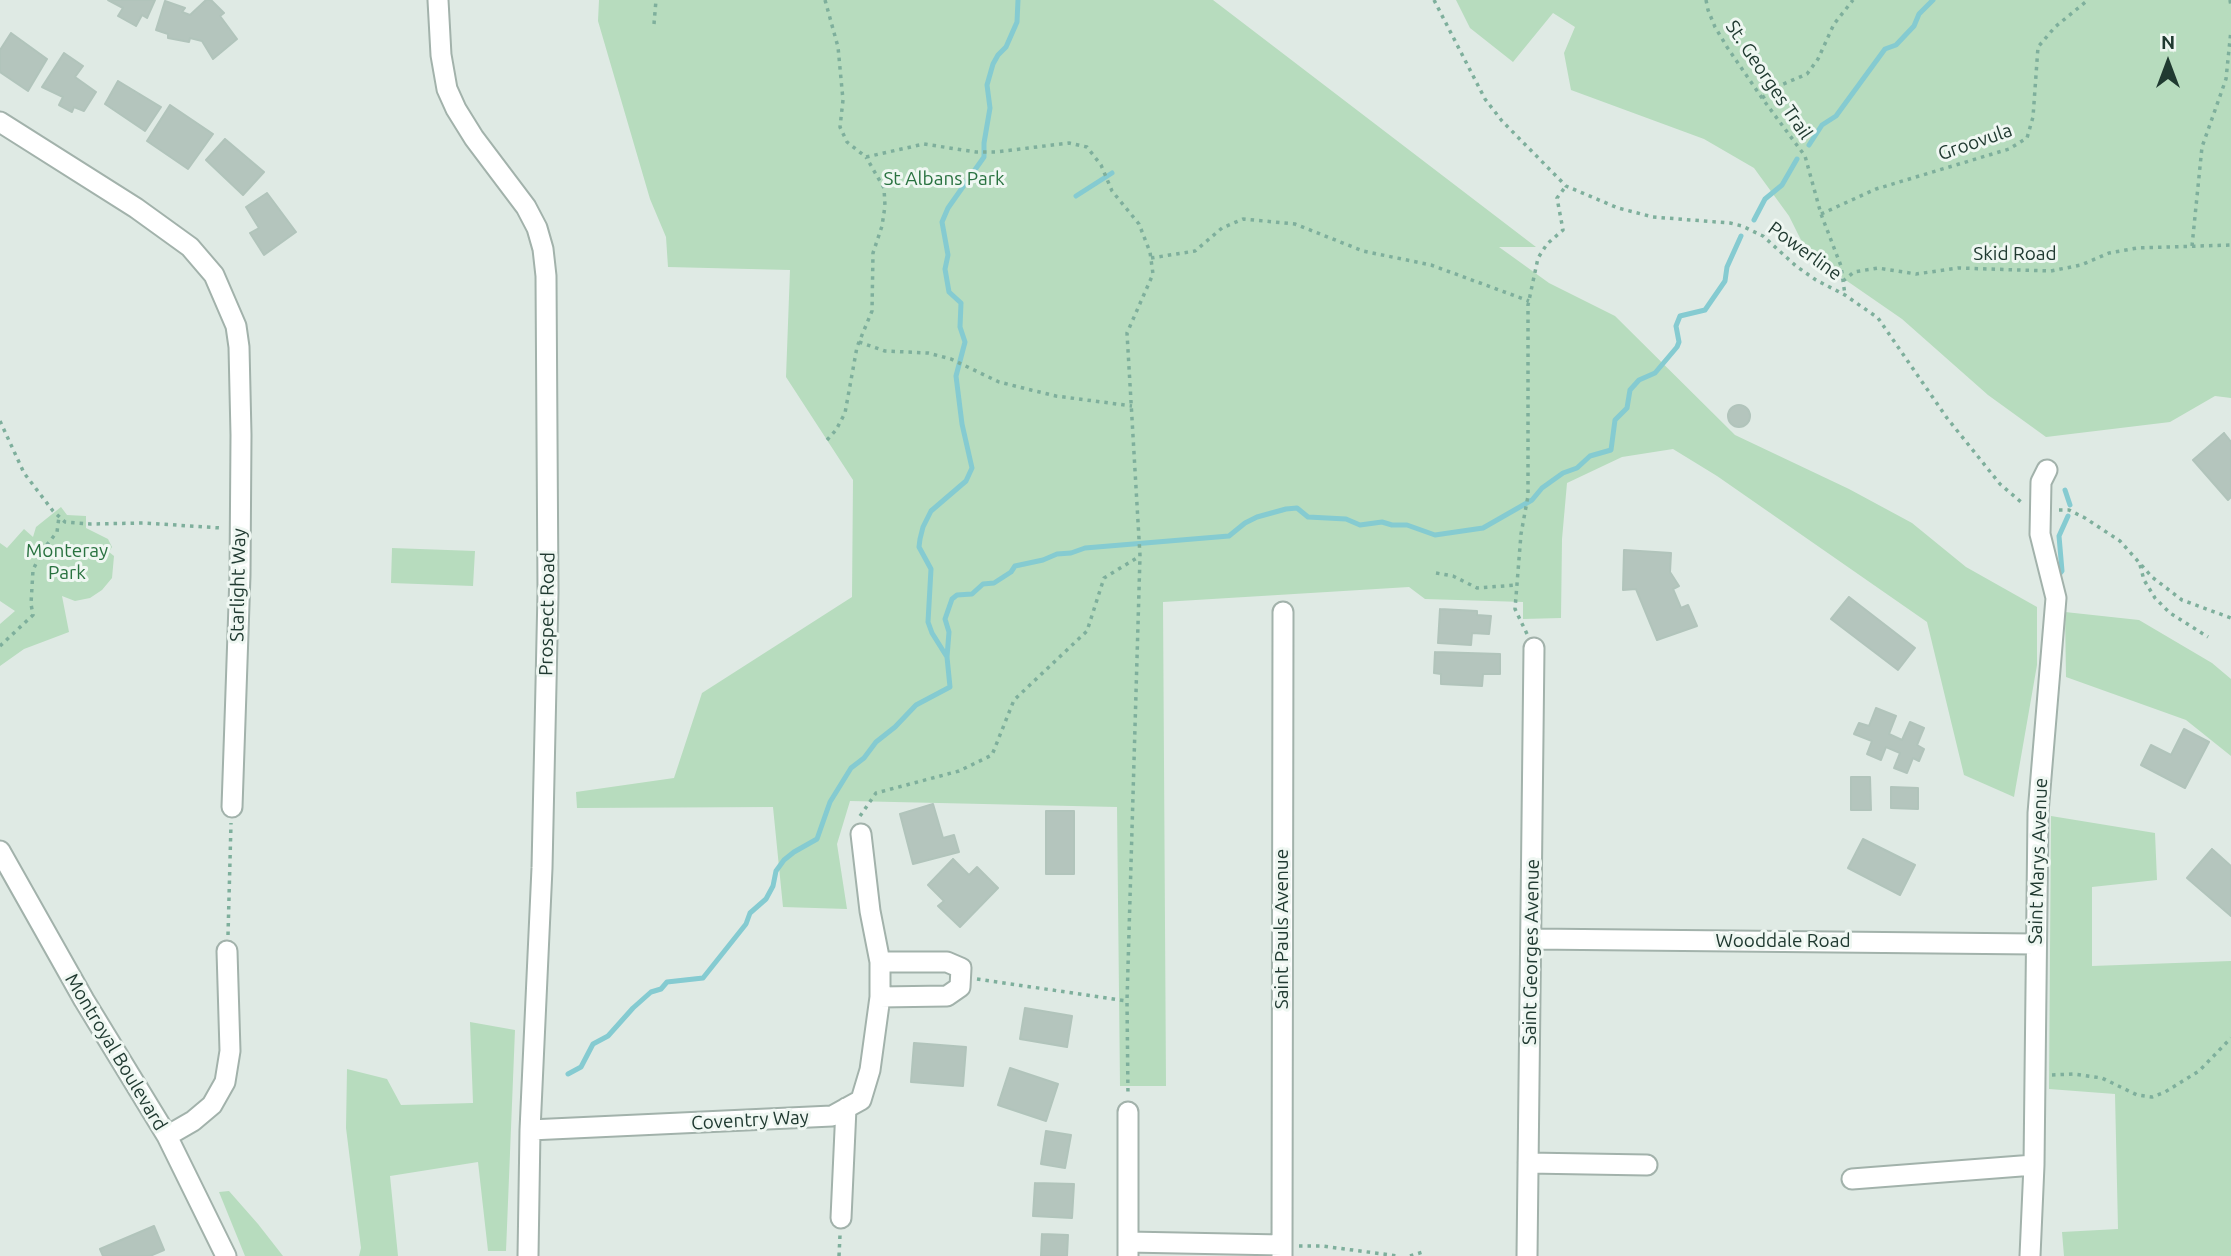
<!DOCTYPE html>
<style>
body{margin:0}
#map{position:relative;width:2231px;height:1256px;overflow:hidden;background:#dfeae4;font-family:Ubuntu,sans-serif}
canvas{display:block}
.north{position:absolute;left:2133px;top:28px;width:70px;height:70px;-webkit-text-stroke:5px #eff7f2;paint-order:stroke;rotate:0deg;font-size:19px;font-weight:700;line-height:28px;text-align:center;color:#203a31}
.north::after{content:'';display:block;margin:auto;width:24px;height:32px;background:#203a31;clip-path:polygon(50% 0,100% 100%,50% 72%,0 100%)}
</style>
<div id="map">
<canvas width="2231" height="1256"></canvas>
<div class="north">N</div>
</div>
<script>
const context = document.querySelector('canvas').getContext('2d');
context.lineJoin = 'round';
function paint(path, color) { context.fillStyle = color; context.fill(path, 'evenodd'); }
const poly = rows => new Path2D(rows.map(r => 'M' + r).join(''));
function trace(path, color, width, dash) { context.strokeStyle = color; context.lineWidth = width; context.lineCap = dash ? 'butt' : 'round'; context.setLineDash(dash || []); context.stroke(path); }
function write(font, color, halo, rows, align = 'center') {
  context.font = font + ' Ubuntu,sans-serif'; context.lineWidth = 6; context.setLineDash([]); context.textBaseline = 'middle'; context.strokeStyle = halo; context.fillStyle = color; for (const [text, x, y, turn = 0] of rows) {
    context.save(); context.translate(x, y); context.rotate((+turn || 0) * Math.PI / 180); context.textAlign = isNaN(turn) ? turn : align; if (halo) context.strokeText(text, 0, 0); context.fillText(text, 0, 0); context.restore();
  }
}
const green = poly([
 [599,0,1213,0,1536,247,1499,247,1549,283,1615,316,1735,435,1849,489,1912,523,1966,567,2037,607,2037,665,2014,797,1964,775,1927,622,1717,476,1673,449,1622,457,1567,483,1562,539,1561,618,1523,619,1523,602,1425,599,1409,587,1163,602,1166,1086,1120,1086,1117,807,850,801,837,844,847,909,783,907,773,807,577,808,576,792,674,778,702,693,852,597,853,480,786,377,790,270,668,267,666,237,650,199,598,21],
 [1456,0,2231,0,2231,398,2215,396,2170,422,2046,437,1988,395,1902,319,1808,254,1789,216,1754,168,1704,139,1571,90,1564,53,1575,27,1553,13,1513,62,1470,28],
 [61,507,67,515,86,516,86,528,108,539,112,547,109,552,114,556,112,578,102,590,90,598,75,601,62,596,69,632,24,649,0,666,0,624,15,611,0,601,0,543,7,548,24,529,33,537,36,527],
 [392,548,475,551,473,586,391,583],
 [2065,612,2139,620,2212,663,2231,679,2231,756,2186,720,2066,677],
 [2051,816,2155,833,2157,880,2092,887,2092,966,2231,961,2231,1256,2064,1256,2062,1232,2118,1229,2115,1094,2049,1089],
 [470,1022,515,1030,506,1251,488,1251,478,1162,390,1176,398,1256,359,1256,361,1248,346,1128,347,1069,387,1079,401,1105,473,1103],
 [229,1191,258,1224,283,1256,245,1256,219,1192]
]);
const stream = poly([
 [1809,145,1822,125,1836,116,1885,49,1896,45,1914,26,1919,14,1933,0],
 [1076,196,1112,173],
 [1754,220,1765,199,1782,185,1797,159],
 [2065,490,2070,505],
 [2058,576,2062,571,2059,536,2068,516],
 [947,657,932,633,928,622,931,569,919,547,920,539,923,527,931,511,966,481,972,468,962,424,956,376,965,342,960,327,961,303,949,292,945,269,948,255,942,222,948,208,984,157,984,143,990,108,987,85,993,64,998,55,1006,47,1017,22,1018,0],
 [568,1074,581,1067,593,1044,608,1036,633,1008,651,992,661,989,667,982,703,978,746,924,750,913,766,899,773,886,776,871,784,860,794,852,817,839,830,802,851,768,864,758,876,742,895,727,916,705,950,687,947,657,949,632,945,619,952,599,957,595,972,594,983,584,994,583,1011,572,1015,566,1043,560,1057,554,1071,553,1085,548,1229,536,1245,523,1257,517,1286,509,1297,508,1308,517,1346,519,1360,525,1382,522,1392,525,1407,525,1435,535,1483,528,1532,500,1542,488,1563,473,1577,468,1590,456,1611,450,1615,420,1627,408,1630,390,1639,380,1655,373,1677,347,1679,342,1676,326,1680,316,1705,310,1725,281,1727,267,1741,236]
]);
const building = poly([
 [108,0,155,0,147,18,142,15,136,26,118,16,123,8,108,0],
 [206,0,211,0,224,13,220,16,237,39,213,59,202,41,190,38,189,42,168,38,168,34,156,30,165,1,185,8,182,12,190,15,206,0],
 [11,33,47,59,28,91,0,72,0,50,11,33],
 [64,53,83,66,75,77,96,92,84,111,74,107,72,112,59,105,63,97,42,87,64,53],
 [118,81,161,107,145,131,105,104,118,81],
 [170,105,213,134,188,169,147,141,170,105],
 [225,139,264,172,243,195,206,160,225,139],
 [267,193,296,232,264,255,250,233,259,228,246,207,267,193],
 '1728 416a11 11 0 1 1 22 0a11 11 0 1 1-22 0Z',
 [2224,433,2231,442,2231,497,2228,500,2193,460,2224,433],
 [1624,550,1671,553,1670,572,1679,586,1673,589,1681,608,1688,605,1697,626,1657,640,1636,589,1623,590,1624,550],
 [1849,597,1915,648,1898,670,1831,619,1849,597],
 [1440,609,1477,611,1477,615,1491,616,1489,634,1472,633,1471,645,1438,643,1440,609],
 [1435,652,1500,654,1500,674,1483,674,1482,686,1441,684,1441,674,1434,673,1435,652],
 [1876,708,1896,716,1889,734,1902,740,1910,722,1924,728,1917,745,1924,749,1919,761,1913,758,1907,773,1894,768,1900,753,1886,747,1881,760,1867,754,1872,741,1854,734,1859,723,1869,726,1876,708],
 [2184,729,2209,742,2185,788,2141,765,2151,745,2171,755,2184,729],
 [1851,777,1870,777,1871,810,1851,810,1851,777],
 [1891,787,1918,788,1918,809,1891,808,1891,787],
 [933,804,943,838,954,835,959,852,913,864,900,814,933,804],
 [1046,811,1074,811,1074,874,1046,874,1046,811],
 [1863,839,1915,865,1900,895,1848,868,1863,839],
 [2212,849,2231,866,2231,916,2187,878,2212,849],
 [953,859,969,875,977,867,998,888,960,927,938,906,944,901,928,885,953,859],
 [1025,1008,1072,1016,1067,1047,1020,1039,1025,1008],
 [914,1043,966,1047,963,1086,911,1082,914,1043],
 [1010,1068,1058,1084,1046,1121,998,1105,1010,1068],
 [1046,1131,1071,1135,1065,1168,1041,1164,1046,1131],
 [1035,1183,1074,1184,1072,1218,1033,1216,1035,1183],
 [154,1226,164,1250,150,1256,103,1256,100,1249,154,1226],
 [1042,1234,1068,1235,1067,1256,1041,1256,1042,1234]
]);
const path = poly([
 [825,0,838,47,843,100,840,127,847,142,866,157,924,144,976,152,996,152,1069,143,1087,147,1101,165,1112,191,1139,224,1150,252,1153,274,1127,333,1140,556,1127,1001,1128,1096],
 [1434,0,1485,99,1502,121,1566,186,1618,208,1653,217,1730,223,1742,226,1763,236,1796,266,1816,280,1845,295,1878,318,1947,418,2000,484,2021,502],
 [1706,0,1708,10,1715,27,1727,47,1762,98,1805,156,1821,214,1841,266,1845,295],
 [2230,0,2231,6],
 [654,24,656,0],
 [1762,98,1781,85,1807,74,1818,59,1834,24,1853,0],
 [1821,214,1876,189,2009,149,2027,138,2033,117,2038,47,2055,27,2088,0],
 [2192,246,2202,147,2226,79,2231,30],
 [1151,258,1195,251,1222,228,1243,219,1295,224,1363,251,1431,265,1529,301],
 [1843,281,1854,272,1878,268,1916,274,1958,268,2051,271,2081,265,2109,253,2137,248,2231,245],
 [859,342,885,351,928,353,951,359,999,382,1031,390,1056,396,1132,406],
 [0,421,24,473,53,511,65,522,90,524,145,523,221,528],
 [827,440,836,430,845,413,857,347,872,311,873,253,882,226,885,206,884,188,866,157],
 [2059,510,2069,510,2085,518,2120,541,2152,577,2182,600,2231,618],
 [2140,565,2144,580,2155,598,2170,613,2208,637],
 [1436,573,1453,576,1477,588,1517,585],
 [1527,634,1515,609,1521,534,1528,496,1528,305,1538,258,1547,244,1563,230,1557,198,1566,186],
 [0,646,33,615,31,604,33,570,42,551,57,532,59,517],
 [860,816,876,793,959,771,992,755,1014,700,1087,631,1104,578,1140,556],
 [228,935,231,823],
 [977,979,1127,1001],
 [2052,1075,2074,1074,2102,1078,2137,1095,2152,1097,2165,1092,2199,1071,2231,1038],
 [1299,1246,1322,1246,1398,1256],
 [839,1256,840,1235],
 [1410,1256,1426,1251]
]);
const minor = poly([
 [438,0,441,55,447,89,456,109,474,138,526,207,537,228,543,249,546,276,548,592,542,868,530,1130,528,1256],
 [0,122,136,208,190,247,214,275,236,326,239,347,241,435,240,575,232,807],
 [0,851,84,1000,167,1136,226,1256],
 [1532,939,2035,944],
 [880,997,947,996,960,987,961,968,947,962,880,962],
 [1128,1112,1128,1256],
 [530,1130,832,1116,861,1100,870,1070,880,997,880,962,870,911,861,834],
 [167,1136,193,1121,212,1105,225,1082,230,1051,227,951],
 [1528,1163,1647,1165],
 [1852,1179,2034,1165],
 [841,1218,846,1108],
 [1128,1242,1282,1245],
 [1282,1256,1283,612],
 [1527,1256,1534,648],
 [2030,1256,2034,1165,2038,813,2056,598,2040,534,2041,482,2047,470]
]);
const streetNames = [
 ["St. Georges Trail",1769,80,56],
 ["Groovula",1975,142,-19],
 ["Powerline",1805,251,36],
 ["Skid Road",2015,254],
 ["Starlight Way",238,585,-89],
 ["Prospect Road",547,614,-89],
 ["Saint Marys Avenue",2038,861,-88],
 ["Saint Pauls Avenue",1282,929,-90],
 ["Wooddale Road",1783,941],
 ["Saint Georges Avenue",1531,952,-89],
 ["Montroyal Boulevard",116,1052,59],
 ["Coventry Way",750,1120,-3]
];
const parkNames = [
 ["St Albans Park",944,179],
 ["Monteray",67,551],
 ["Park",67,573]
];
paint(green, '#b7dcbe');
trace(stream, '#85cbd1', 5);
paint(building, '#b4c5bd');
trace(building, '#b1c4bb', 2);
trace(minor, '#a2b2ab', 23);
trace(path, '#7eaf9c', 3.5, [3.5, 5]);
trace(minor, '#fff', 19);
write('19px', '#203a31', '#eff7f2', streetNames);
write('19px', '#297240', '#eff7f2', parkNames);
</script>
